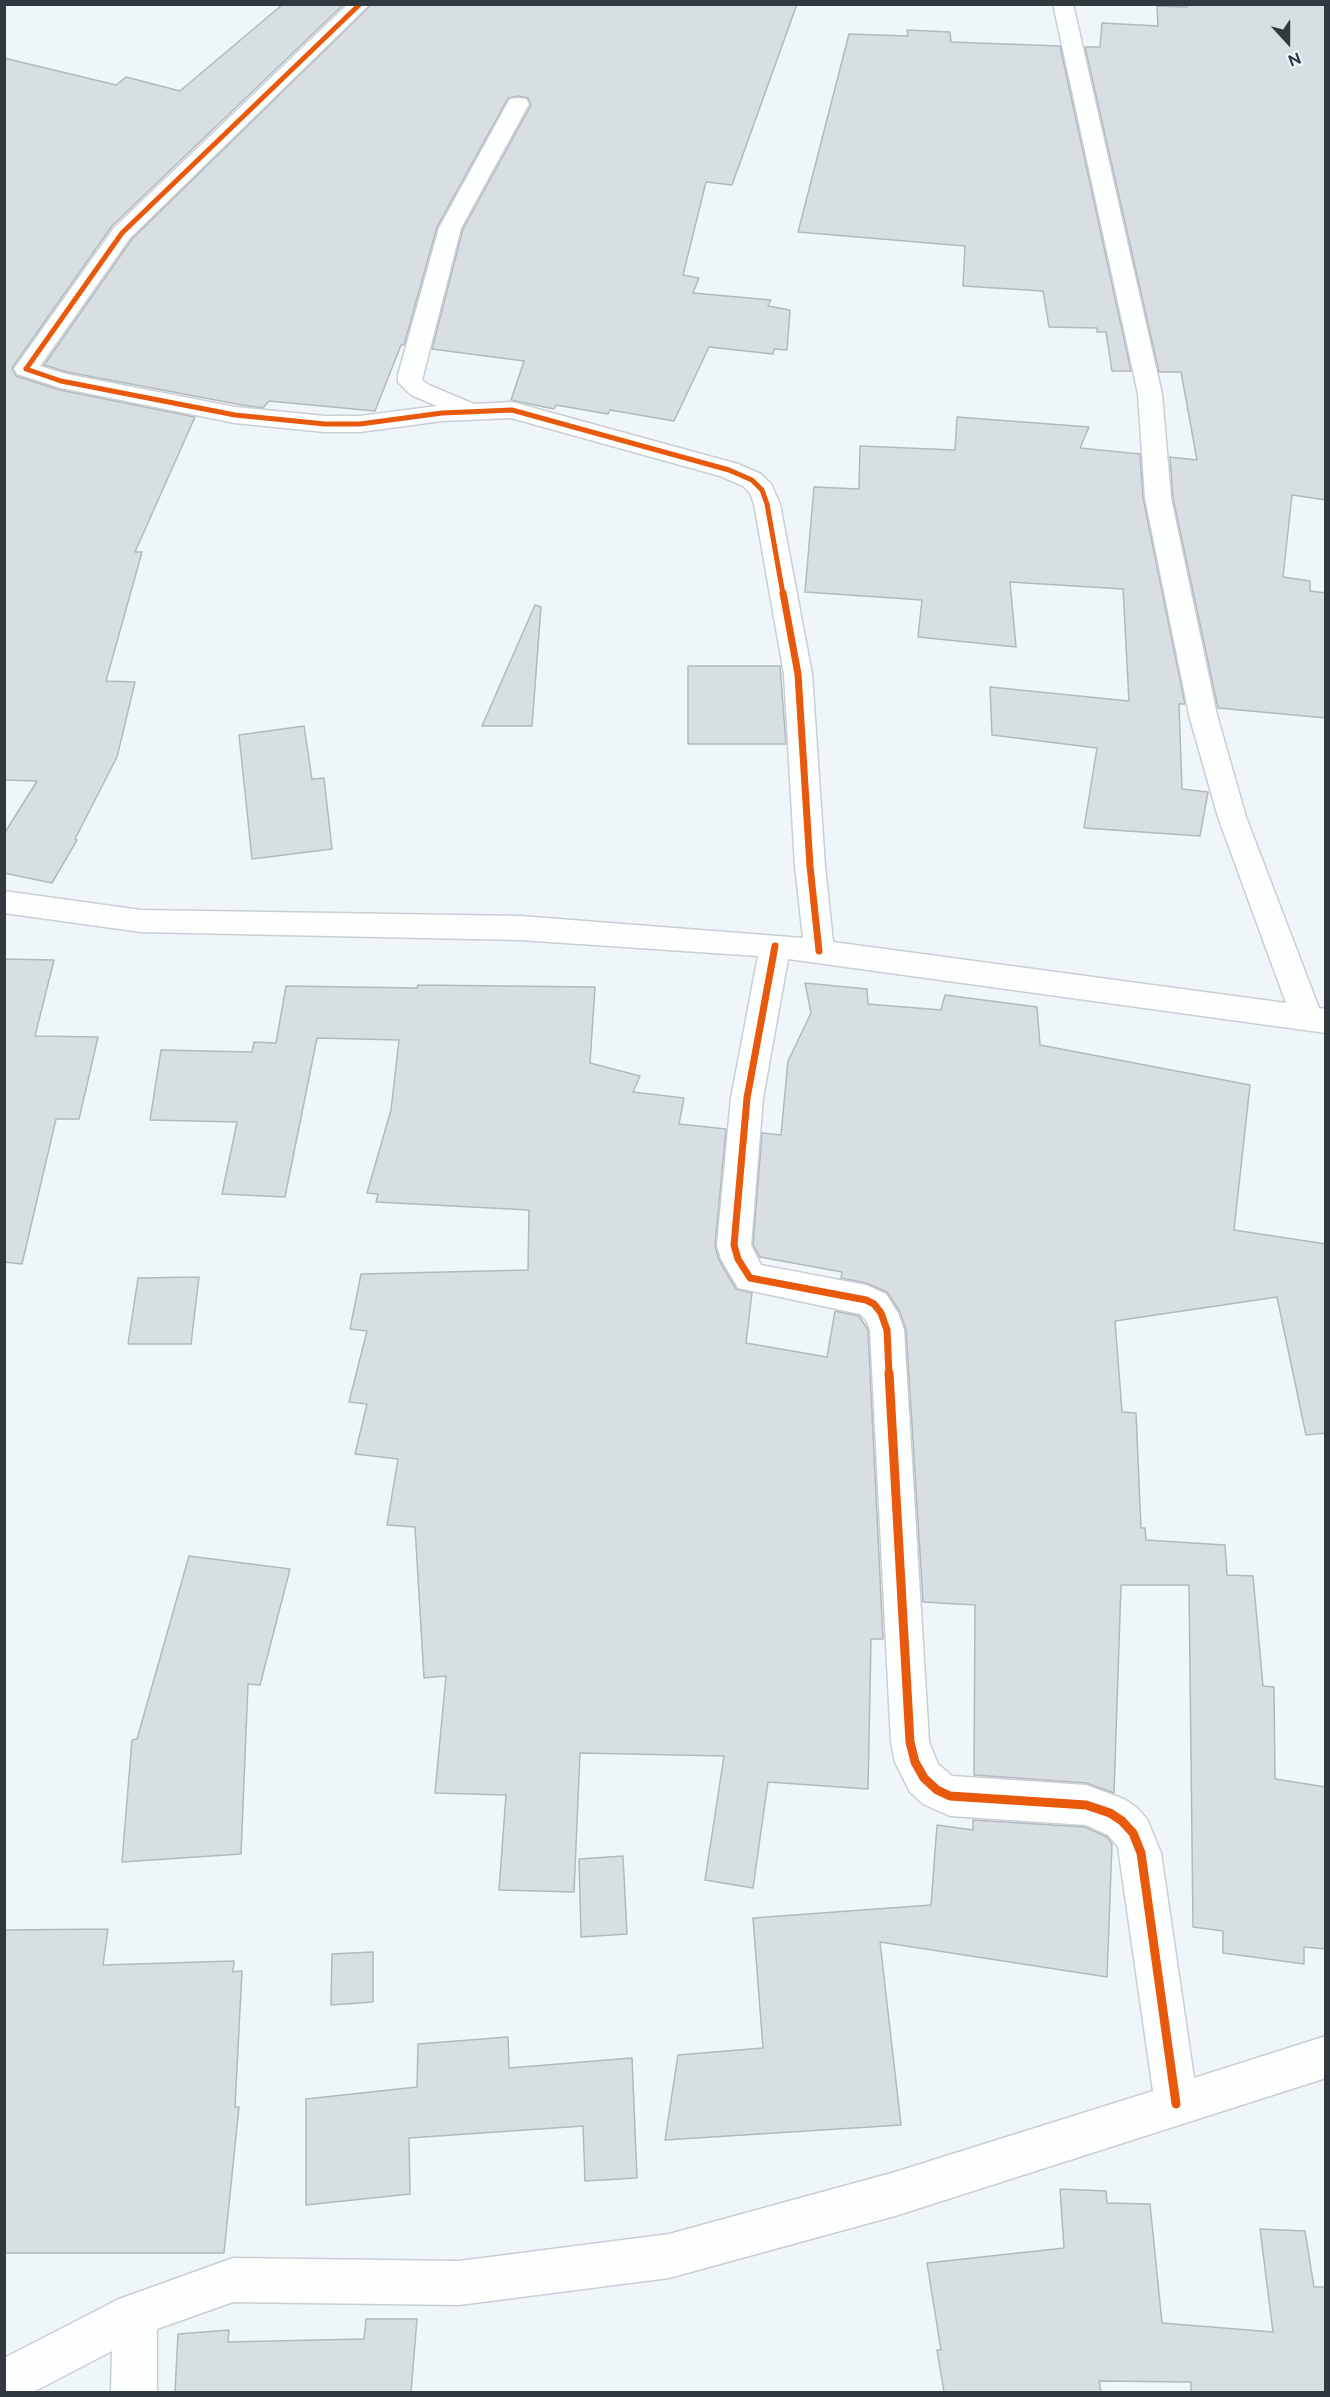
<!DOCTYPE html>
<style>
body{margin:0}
#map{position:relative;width:1330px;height:2397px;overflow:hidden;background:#eff6fa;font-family:Raleway,sans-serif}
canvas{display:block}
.frame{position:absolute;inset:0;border:6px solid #31393e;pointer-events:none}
.north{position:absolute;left:1258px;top:12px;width:60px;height:60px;-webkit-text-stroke:4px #eaf7ff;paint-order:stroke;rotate:159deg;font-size:16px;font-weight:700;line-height:24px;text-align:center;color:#31393e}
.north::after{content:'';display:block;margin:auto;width:21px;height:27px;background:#31393e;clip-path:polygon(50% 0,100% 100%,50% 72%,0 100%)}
</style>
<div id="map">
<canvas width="1330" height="2397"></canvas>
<div class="frame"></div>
<div class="north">N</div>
</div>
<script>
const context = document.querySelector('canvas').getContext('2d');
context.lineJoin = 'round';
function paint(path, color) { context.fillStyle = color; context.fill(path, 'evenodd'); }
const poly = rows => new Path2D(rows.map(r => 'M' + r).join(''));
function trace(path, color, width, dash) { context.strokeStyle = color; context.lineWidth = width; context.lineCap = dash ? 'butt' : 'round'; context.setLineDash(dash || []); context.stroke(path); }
const building = poly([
 [283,4,344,4,112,226,12,368,16,376,60,390,195,417,135,552,142,552,106,681,135,682,117,757,75,839,77,840,52,883,4,873,4,834,37,781,4,780,4,58,116,85,126,77,180,91,283,4],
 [372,4,797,4,732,185,706,182,683,275,699,278,693,293,771,300,768,306,790,310,787,350,774,349,773,354,709,347,674,421,610,410,608,414,556,405,554,409,511,400,524,361,432,349,463,229,531,105,528,98,518,96,508,98,437,227,404,345,401,345,375,411,269,401,263,408,242,405,67,372,44,365,132,239,372,4],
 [1187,4,1326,4,1326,500,1292,495,1283,577,1310,581,1310,591,1326,593,1326,718,1218,708,1173,498,1170,457,1197,460,1181,372,1159,372,1085,47,1100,47,1102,23,1158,26,1157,6,1187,7,1187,4],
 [907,30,950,32,951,42,1060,46,1131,371,1112,371,1106,332,1097,332,1097,328,1049,327,1043,291,963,286,965,246,798,232,849,34,908,36,907,30],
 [957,417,1089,427,1080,448,1140,454,1143,498,1185,704,1179,704,1182,789,1208,792,1200,836,1084,828,1097,748,992,735,990,687,1129,701,1123,589,1010,582,1016,647,918,637,922,600,805,592,814,487,859,489,860,446,955,450,957,417],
 [535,605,541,607,532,726,482,726,535,605],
 [688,666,780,666,786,744,688,744,688,666],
 [304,726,312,779,324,778,332,849,252,859,239,735,304,726],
 [4,959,54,960,35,1036,98,1037,79,1119,56,1119,22,1264,4,1262,4,959],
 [805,983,867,989,868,1004,941,1010,945,995,1037,1007,1040,1045,1250,1085,1234,1230,1326,1244,1326,1433,1306,1435,1277,1297,1115,1321,1122,1412,1136,1413,1141,1528,1145,1528,1146,1540,1225,1545,1227,1575,1253,1576,1263,1686,1274,1687,1275,1779,1326,1787,1326,1949,1304,1947,1304,1964,1223,1953,1223,1931,1193,1927,1189,1585,1121,1585,1114,1793,1086,1783,974,1775,975,1605,923,1602,906,1330,900,1312,887,1292,866,1283,841,1278,842,1272,760,1257,753,1245,762,1133,781,1135,788,1061,811,1013,805,983],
 [418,985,595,987,590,1063,640,1076,633,1092,684,1098,679,1124,726,1129,715,1246,719,1260,736,1289,752,1293,746,1343,827,1357,835,1311,859,1316,868,1330,883,1639,871,1639,868,1789,768,1782,753,1888,705,1880,724,1756,580,1753,574,1892,499,1890,506,1795,435,1793,446,1676,424,1678,415,1527,387,1525,398,1459,355,1454,367,1404,349,1402,367,1331,350,1329,361,1274,528,1270,529,1210,376,1202,378,1194,367,1193,391,1110,399,1040,317,1038,285,1197,222,1194,237,1122,150,1120,161,1050,252,1052,254,1042,276,1043,286,986,417,988,418,985],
 [199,1277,191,1344,128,1344,138,1278,199,1277],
 [189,1556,290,1569,260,1685,248,1684,241,1854,122,1862,132,1740,137,1739,189,1556],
 [973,1820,1085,1827,1107,1837,1112,1844,1107,1977,880,1942,901,2125,665,2140,678,2055,763,2048,753,1918,931,1905,937,1825,973,1830,973,1820],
 [623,1856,627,1934,581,1937,579,1859,623,1856],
 [108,1929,103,1965,234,1961,233,1972,242,1971,235,2107,239,2107,224,2253,4,2253,4,1930,108,1929],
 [373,1952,373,2002,331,2005,332,1954,373,1952],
 [508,2037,509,2068,632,2058,637,2178,585,2181,583,2126,409,2138,410,2194,306,2205,306,2099,417,2087,418,2044,508,2037],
 [1060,2189,1106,2191,1107,2203,1150,2204,1162,2323,1273,2332,1260,2229,1305,2231,1314,2287,1326,2287,1326,2392,1191,2392,1191,2382,1099,2381,1101,2392,944,2392,937,2350,941,2350,927,2263,1064,2248,1060,2189],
 [366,2319,417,2319,411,2392,175,2392,178,2334,229,2330,228,2342,364,2339,366,2319]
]);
const minor = poly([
 [348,4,370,4,130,238,40,366,66,374,235,407,325,416,360,416,437,406,411,395,398,382,398,375,439,228,507,104,510,99,518,98,526,99,529,104,461,228,422,380,429,385,474,404,512,402,738,464,761,474,771,484,780,504,812,674,825,866,833,942,1286,1003,1218,817,1189,715,1145,498,1138,394,1053,4,1073,4,1162,394,1171,498,1217,715,1246,817,1319,1008,1326,1009,1326,1033,788,959,763,1098,751,1245,761,1265,866,1285,886,1294,898,1313,904,1330,929,1742,938,1764,952,1776,1086,1785,1124,1799,1136,1807,1147,1819,1161,1853,1194,2078,1326,2036,1326,2078,895,2216,669,2278,459,2305,233,2302,157,2329,157,2392,111,2392,112,2351,33,2392,4,2392,4,2358,119,2299,233,2258,459,2261,669,2234,895,2172,1153,2091,1118,1847,1108,1835,1086,1825,950,1816,923,1804,910,1792,895,1762,891,1742,870,1330,866,1320,860,1314,738,1288,721,1259,717,1245,731,1098,758,956,520,940,141,932,4,913,4,891,141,910,520,916,803,938,795,866,784,674,754,504,750,493,743,486,720,476,511,418,442,421,360,432,325,432,235,423,61,388,17,374,14,369,114,228,348,4]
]);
const cyclewayFar2 = poly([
 [360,4,122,233,26,369,61,381,235,415,325,424,360,424,442,413,512,410,729,470,752,480,762,490,767,504,783,594]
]);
const cyclewayFar1 = poly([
 [783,593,798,674,810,866,819,951],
 [775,946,747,1098,734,1245,738,1259,750,1278,866,1300,874,1304,881,1313,887,1330,889,1374]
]);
const cycleway = poly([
 [889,1373,910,1742,915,1762,924,1778,937,1790,950,1796,1086,1805,1110,1813,1122,1821,1133,1833,1141,1853,1176,2104]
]);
paint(building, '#d8dfe3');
trace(building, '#b2b9bd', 1.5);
trace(minor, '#c8cfd4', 3);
paint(minor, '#fdfefe');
trace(cyclewayFar2, '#e8590c', 5);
trace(cyclewayFar1, '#e8590c', 7);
trace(cycleway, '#e8590c', 9);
</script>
